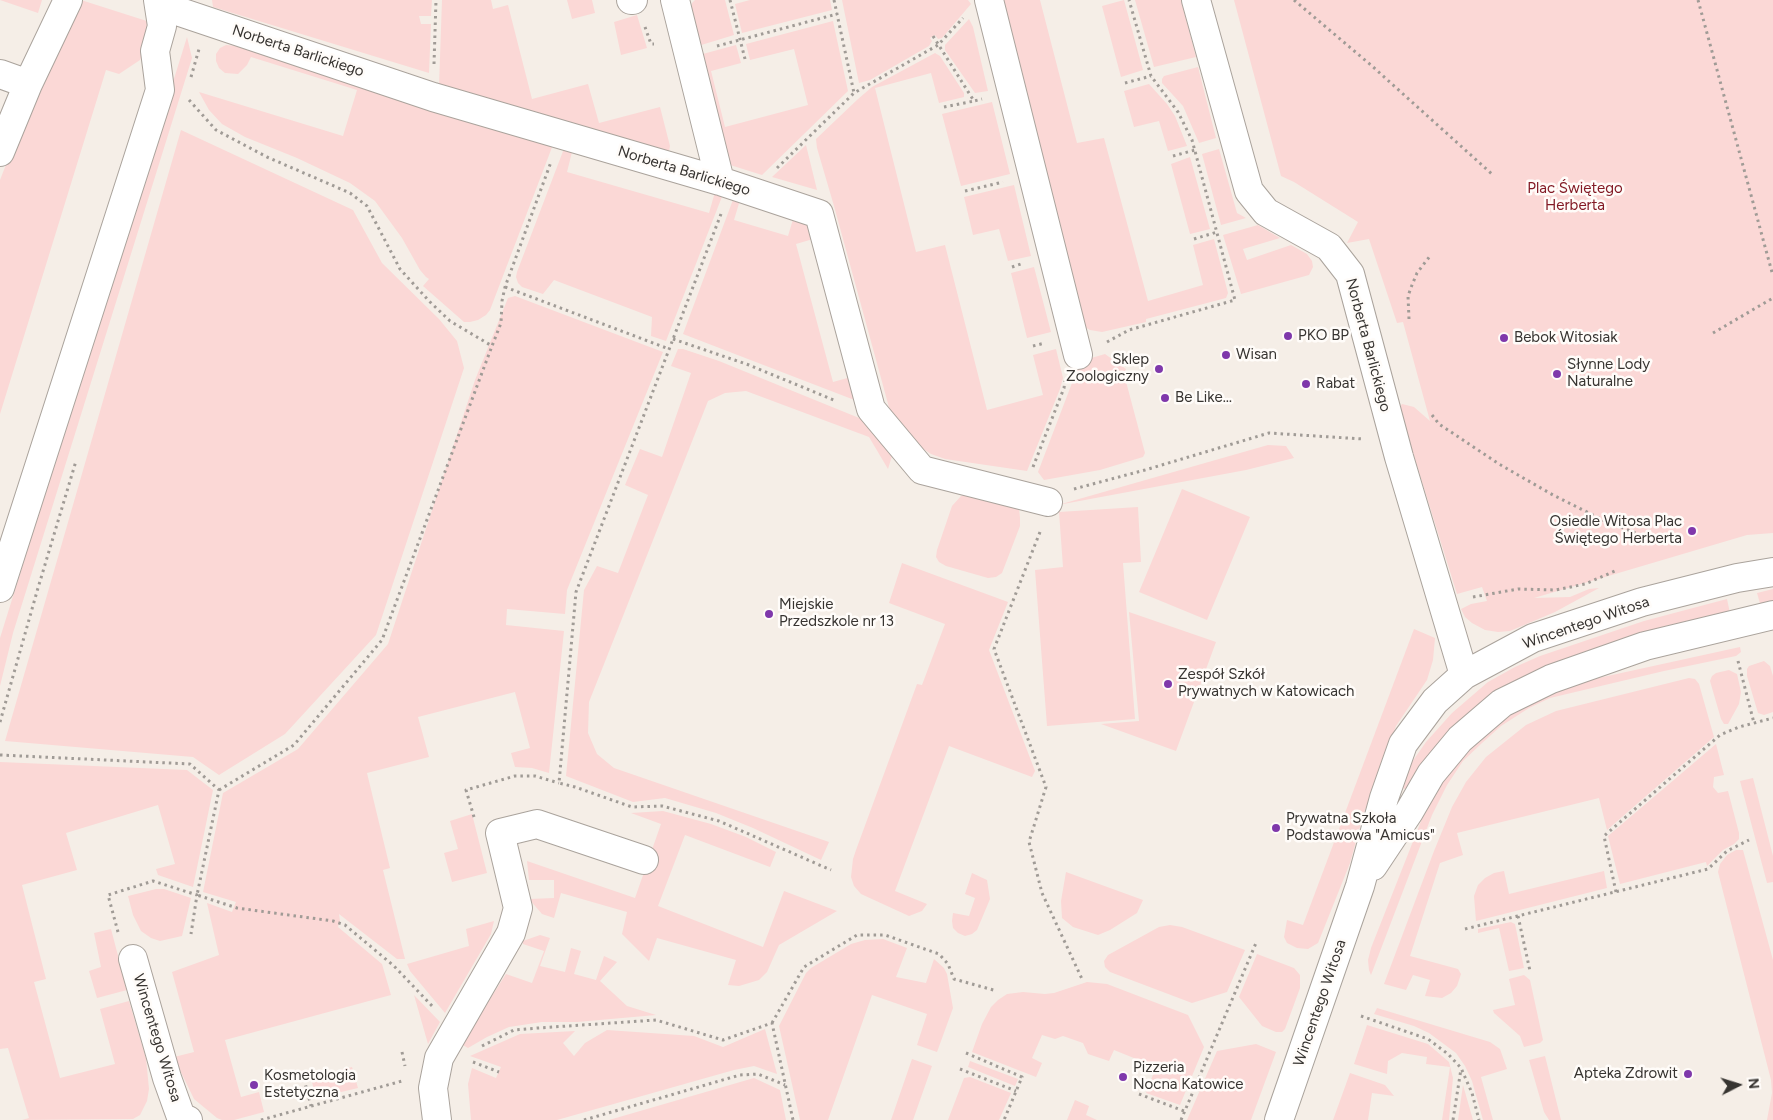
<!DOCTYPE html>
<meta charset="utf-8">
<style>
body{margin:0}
#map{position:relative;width:1773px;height:1120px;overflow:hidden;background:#f5eee7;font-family:Figtree,sans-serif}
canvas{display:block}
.north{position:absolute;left:1713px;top:1060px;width:50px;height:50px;-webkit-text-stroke:4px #fffcf9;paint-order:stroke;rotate:85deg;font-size:14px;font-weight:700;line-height:20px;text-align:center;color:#373431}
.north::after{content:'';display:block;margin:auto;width:18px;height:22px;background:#373431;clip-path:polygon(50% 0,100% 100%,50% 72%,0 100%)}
</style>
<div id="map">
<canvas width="1773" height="1120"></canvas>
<div class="north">N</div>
</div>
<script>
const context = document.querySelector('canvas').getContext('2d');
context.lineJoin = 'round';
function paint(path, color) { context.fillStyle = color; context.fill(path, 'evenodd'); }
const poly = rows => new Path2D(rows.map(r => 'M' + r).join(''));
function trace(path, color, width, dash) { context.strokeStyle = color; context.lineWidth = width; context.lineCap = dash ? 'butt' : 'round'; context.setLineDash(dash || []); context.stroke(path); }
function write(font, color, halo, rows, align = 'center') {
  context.font = font + ' Figtree,sans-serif'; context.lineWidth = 5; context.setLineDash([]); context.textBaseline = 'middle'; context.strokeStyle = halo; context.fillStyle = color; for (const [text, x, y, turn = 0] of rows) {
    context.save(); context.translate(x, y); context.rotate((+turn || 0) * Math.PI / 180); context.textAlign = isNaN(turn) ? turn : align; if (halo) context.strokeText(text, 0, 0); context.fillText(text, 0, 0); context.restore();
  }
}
const green = poly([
 [0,0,42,0,38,13],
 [81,0,153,23,140,60,119,74,106,70,0,414,0,180,14,144],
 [212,0,432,0,431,16,419,16,421,24,431,24,429,73,213,7],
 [442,0,491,0,493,9,508,5,532,99,588,84,599,123,660,107,670,146,669,151,665,152,439,86],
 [567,0,592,0,595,13,572,19],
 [695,0,725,0,734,35,698,46,689,17,692,3],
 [750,0,830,0,832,10,742,33,735,4],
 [842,0,968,0,971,4,942,38,938,39,935,35,930,38,932,41,929,46,870,80,859,83],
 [1002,0,1040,0,1077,143,1104,138,1148,301,1203,285,1193,245,1214,239,1228,293,1226,298,1146,319,1146,322,1102,332,1090,330,1083,326],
 [1124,0,1143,70,1121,77,1102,6],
 [1135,0,1181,0,1196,57,1154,67],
 [1234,0,1773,0,1773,533,1747,535,1534,598,1570,597,1589,589,1599,588,1555,612,1510,631,1498,632,1485,630,1472,623,1465,617,1461,609,1471,604,1487,601,1482,587,1457,594,1399,408,1402,404,1414,407,1430,421,1403,322,1397,323,1369,239,1347,243,1358,222,1294,182,1281,176],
 [637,15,647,48,621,55,614,22],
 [969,19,973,27,988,91,975,93,945,50,945,45],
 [833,21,848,91,762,175,727,164,699,55,736,45,741,63,711,71,725,127,808,105,794,49,750,60,746,44],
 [187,37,192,58,13,633,0,686,0,638],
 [226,45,238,46,554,142,490,310,486,315,478,320,470,322,464,322,423,286,429,279,426,277,420,270,402,238,375,201,350,183,297,158,245,137,222,124,209,110,199,92,343,136,357,90,251,57,247,65,238,74,225,73,219,68,216,61,216,54,220,48],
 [935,53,940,56,964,93,964,97,939,103,931,73,875,88,916,252,945,245,987,410,1043,395,1033,355,1056,349,1063,378,1060,389,1027,471,945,459,931,454,919,446,890,411,834,206,817,148,816,139,858,99,872,87],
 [1198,67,1216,138,1199,143,1183,106,1162,83,1162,79,1164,76],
 [1149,84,1167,104,1175,116,1187,146,1168,151,1159,121,1134,127,1124,91],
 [992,102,1010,174,961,186,942,114],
 [181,130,353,210,382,263,439,319,457,341,464,368,376,635,285,734,219,775,193,757,5,741],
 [806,145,817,190,772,177],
 [565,146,573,148,567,172,709,213,715,192,723,194,666,341,651,336,652,317,554,280,543,294,522,287,518,283,516,277,517,272],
 [1219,149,1237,213,1246,218,1221,225,1202,154],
 [1190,157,1210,229,1190,234,1171,164],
 [1014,185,1031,256,1008,261,999,229,973,235,964,197],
 [734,197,740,200,734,220,788,236,794,216,802,218,808,225,813,239,796,244,833,382,851,377,857,401,683,334],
 [1258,225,1280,238,1243,249,1247,260,1291,245,1307,254,1312,261,1313,267,1309,275,1241,294,1223,235],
 [1034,267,1051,332,1027,338,1011,273],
 [515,296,663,352,567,590,565,614,507,609,506,625,564,631,549,773,532,768,515,767,511,753,530,748,515,692,418,717,429,757,367,773,390,868,383,870,405,959,397,959,339,914,340,921,338,927,382,964,391,995,225,1040,241,1097,259,1092,264,1112,234,1120,222,1120,217,1118,194,1099,177,1064,174,1057,194,1052,172,972,219,955,207,903,232,912,236,902,203,892,223,793,298,749,388,644,475,380,508,298],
 [678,349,683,349,719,361,869,422,884,437,892,456,888,469,869,437,746,391,725,393,708,401,589,702,588,733,597,754,614,768,829,842,821,860,753,828,716,813,665,798,633,802,566,776,584,590,597,566,618,573,648,495,625,485,640,449,662,457,691,373,671,366],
 [1105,354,1126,369,1124,374,1145,453,1143,457,1100,470,1044,480,1038,472,1072,383,1070,368,1071,364],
 [1268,445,1286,446,1294,458,1246,470,1058,505],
 [1182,489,1250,517,1207,620,1139,592],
 [967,493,1019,508,1020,518,1020,526,1002,573,996,577,988,578,946,566,939,562,936,557,937,550,952,506,961,496],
 [1138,507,1141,562,1123,563,1135,719,1047,726,1035,570,1063,567,1059,512],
 [902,563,1008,602,989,650,1035,771,1032,777,949,746,895,891,927,904,922,911,909,916,861,894,854,886,851,877,853,859,856,850,917,684,922,685,945,624,889,603],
 [1773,589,1773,604,1761,607,1757,593],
 [1727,599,1730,613,1546,668,1518,679,1495,694,1409,788,1404,789,1401,785,1412,762,1426,742,1452,713,1488,682,1515,667,1540,656,1644,621],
 [1129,612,1216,642,1176,751,1101,724,1139,721],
 [1414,629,1435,638,1433,660,1427,680,1396,726,1363,816,1350,863,1318,943,1308,949,1297,948,1287,943,1284,937,1287,920,1303,925],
 [1740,647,1741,652,1736,656,1664,671,1550,698,1529,708,1501,726,1482,743,1463,761,1447,785,1432,815,1371,975,1369,970,1368,960,1371,948,1425,811,1436,789,1472,745,1522,705,1571,684],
 [1764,661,1770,666,1773,676,1773,712,1764,715,1758,713,1747,676,1747,669,1749,666],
 [1729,670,1737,674,1741,692,1739,704,1728,724,1724,724,1721,719,1710,681,1712,676,1716,673],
 [1689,678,1695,679,1699,684,1714,737,1607,830,1599,798,1457,833,1463,855,1440,863,1410,956,1458,969,1461,974,1457,986,1451,993,1442,998,1425,996,1430,980,1413,975,1406,990,1384,984,1434,851,1452,807,1466,782,1486,757,1526,725,1556,711],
 [1716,744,1724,775,1714,777,1713,787,1718,793,1728,791,1739,833,1739,839,1734,844,1723,850,1707,866,1706,862,1620,884,1608,836],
 [0,762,187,770,213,790,193,887,158,875,156,869,175,864,158,805,66,833,77,870,22,885,46,979,34,982,60,1078,115,1064,100,1009,129,1001,146,1058,149,1089,147,1101,140,1115,133,1119,22,1120,29,1118,8,1048,0,1049],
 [1753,778,1773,856,1773,882,1767,883,1740,781],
 [663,811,711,824,746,837,776,852,770,867,685,835,658,906,763,947,784,891,837,911,779,945,767,972,759,980,739,986,728,985,736,960,657,938,649,961,622,934,627,912,561,893,554,918,542,914,529,899,554,898,554,880,529,880,527,861,635,898,661,824,631,813],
 [472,814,487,873,452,882,444,853,458,849,450,821],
 [1736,850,1743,850,1773,960,1773,1120,1767,1120,1772,1093,1771,1080,1718,872,1720,864,1727,855],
 [1504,871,1509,894,1604,871,1607,888,1476,921,1474,896,1478,885,1485,878,1494,873],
 [1066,872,1143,900,1137,913,1110,930,1098,935,1073,927,1062,918,1061,901],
 [972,873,987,880,990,899,977,930,972,934,965,936,958,933,953,928,952,921,953,913,969,916,975,898,965,894],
 [156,889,164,889,191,898,182,936,160,941,151,938,141,931,133,915,128,896],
 [494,921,491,934,445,1013,410,971,407,964,469,946,466,929],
 [1511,922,1515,924,1524,968,1509,971,1499,928,1478,933,1478,929],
 [1170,925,1182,927,1245,950,1227,992,1192,1003,1110,972,1105,967,1104,961,1108,955,1159,927],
 [111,929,127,990,97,998,89,971,101,967,94,933],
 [540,935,550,938,540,966,565,972,571,948,581,951,574,974,596,980,604,956,617,962,600,981,627,1006,656,1015,577,1022,542,1022,509,1027,487,1037,468,1048,461,1044,506,974,532,983,544,951,523,944,523,941],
 [883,939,907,948,896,977,926,983,934,959,944,968,947,974,953,1008,937,1052,917,1045,927,1014,872,995,828,1120,800,1120,779,1026,806,973,811,968,851,944,865,940],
 [1257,954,1294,968,1300,975,1300,988,1285,1029,1282,1032,1276,1032,1262,1026,1239,997],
 [1524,975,1530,980,1543,1040,1540,1043,1524,1047,1520,1036,1494,1013,1493,1010,1515,1005,1509,979],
 [1087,982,1107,984,1188,1015,1204,1047,1180,1105,1146,1093,1156,1067,1114,1050,1109,1061,1088,1054,1083,1043,1063,1036,1055,1039,1042,1035,1032,1058,1042,1063,1036,1077,972,1052,982,1024,991,1007,998,1000,1007,994,1023,992,1045,994,1054,993],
 [414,995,440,1022,428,1044],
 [1377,1008,1490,1042,1500,1049,1507,1069,1481,1077,1493,1120,1483,1120,1472,1081,1465,1066,1456,1053,1429,1033,1414,1026,1374,1014],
 [1367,1025,1428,1044,1449,1062,1453,1078,1449,1120,1442,1120,1450,1067,1426,1064,1427,1057,1402,1053,1388,1061,1387,1074,1354,1064],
 [765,1029,777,1074,754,1066,734,1070,557,1120,471,1120,468,1084,472,1068,496,1078,501,1067,470,1056,520,1034,575,1031,563,1043,574,1056,585,1043,607,1030,694,1036,723,1047],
 [1256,1044,1276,1052,1251,1120,1187,1120,1217,1051],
 [1545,1056,1561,1120,1549,1120,1544,1112,1529,1060],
 [912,1059,932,1066,913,1120,891,1120],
 [970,1061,1018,1079,1015,1086,968,1067],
 [352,1067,358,1088,316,1098,311,1078],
 [1350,1073,1385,1085,1394,1096,1372,1093,1368,1120,1333,1120],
 [970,1077,1011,1093,999,1120,948,1120,964,1078],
 [754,1078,780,1090,786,1120,609,1120],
 [1463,1085,1473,1120,1458,1120],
 [1075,1100,1089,1106,1086,1115,1097,1120,1067,1120]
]);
const path = poly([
 [730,0,745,59],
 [834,0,854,93],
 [1294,0,1372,66,1493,175],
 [1698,0,1773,276],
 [645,27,651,44,654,44],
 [933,36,974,101,982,99],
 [717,46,837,14],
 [434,64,436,0],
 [191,77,199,49],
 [1125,83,1151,76],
 [189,100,216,130,267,157,350,193,367,206,400,269,429,301,450,321,492,346,501,323,502,301,505,287,551,162],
 [944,107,974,101],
 [1173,156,1195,150],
 [777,168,854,93,938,45,963,18],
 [965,191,1003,182],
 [721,214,576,592,559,783,575,787,632,807,662,806,719,821,831,870],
 [1194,239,1217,232],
 [1012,267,1024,263],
 [505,287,669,349],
 [1409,319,1408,296,1412,285,1417,273,1430,256],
 [1713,333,1773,298],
 [673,339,749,365,836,401],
 [1107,342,1129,330,1235,300,1192,140,1178,112,1151,76,1129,0],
 [1033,346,1045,343],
 [1432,415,1439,424,1499,464,1553,495,1603,520,1638,534],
 [1033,467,1064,388,1065,381],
 [1074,489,1145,470,1269,433,1363,439],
 [1040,532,994,649,1046,787,1029,842,1042,893,1082,979],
 [1473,597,1518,589,1556,590,1585,584,1615,571],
 [1738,661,1754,723],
 [0,722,38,588,76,461],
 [0,755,190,764,219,790,197,895,237,908,333,921,345,925,394,966,434,1008],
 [219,790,294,745,382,640,492,346],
 [474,817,466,790,515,776,535,776,559,783],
 [1616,892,1604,836,1720,735,1739,727,1773,718],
 [1518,916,1530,971],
 [1465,929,1708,869,1727,851,1749,840],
 [118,932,108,895,153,881,197,895,191,934],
 [1361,1016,1428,1039,1448,1054,1461,1068,1472,1093,1479,1120],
 [772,1023,804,967,857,935,885,935,939,954,948,964,954,979,997,991],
 [482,1046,514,1030,538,1028,656,1020,723,1040,772,1023,793,1120],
 [402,1052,405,1066],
 [966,1053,1022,1077,1004,1120],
 [473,1062,499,1072],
 [960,1069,1016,1091],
 [304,1079,311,1106],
 [1139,1094,1184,1111],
 [261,1120,402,1081],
 [584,1120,740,1075,758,1074,785,1085],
 [1181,1120,1256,943],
 [1453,1120,1461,1069]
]);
const minor = poly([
 [160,0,180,12,433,97,720,181,819,214,871,409,922,470,1048,502],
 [631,0,633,0],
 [675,0,720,181],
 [989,0,1078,355],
 [1196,0,1249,191,1266,212,1329,247,1350,274,1399,457,1464,675],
 [0,74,28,84],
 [0,152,28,84,68,0],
 [0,588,160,90,155,51,162,26,158,0],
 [1373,866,1409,812,1431,774,1460,739,1502,703,1551,679,1645,646,1773,615],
 [133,959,167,1078,181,1117,188,1120],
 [437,1120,433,1088,439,1058,511,933,518,908,500,833,537,824,644,860],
 [1279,1120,1360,886,1384,798,1403,744,1435,701,1464,675,1533,638,1642,602,1737,578,1773,572]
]);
const markers = [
 [1288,336,5,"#7f38ab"],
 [1504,338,5,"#7f38ab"],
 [1226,355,5,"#7f38ab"],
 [1159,369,5,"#7f38ab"],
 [1557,374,5,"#7f38ab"],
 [1306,384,5,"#7f38ab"],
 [1165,398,5,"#7f38ab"],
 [1692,531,5,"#7f38ab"],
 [769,614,5,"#7f38ab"],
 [1168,684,5,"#7f38ab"],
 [1276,828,5,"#7f38ab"],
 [1688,1074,5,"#7f38ab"],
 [1123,1077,5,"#7f38ab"],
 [254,1085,5,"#7f38ab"]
];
const streetNames = [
 ["Norberta Barlickiego",298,51,18],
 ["Norberta Barlickiego",684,171,17],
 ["Norberta Barlickiego",1368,345,75],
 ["Wincentego Witosa",1586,623,-19],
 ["Wincentego Witosa",1320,1003,-71],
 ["Wincentego Witosa",157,1038,73]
];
const parkNames = [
 ["Plac Świętego",1575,189],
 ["Herberta",1575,206]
];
const poiNames = [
 ["PKO BP",1298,336],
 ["Bebok Witosiak",1514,338],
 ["Wisan",1236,355],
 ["Sklep",1149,360,"right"],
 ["Zoologiczny",1149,377,"right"],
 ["Słynne Lody",1567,365],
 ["Naturalne",1567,382],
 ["Rabat",1316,384],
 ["Be Like…",1175,398],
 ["Osiedle Witosa Plac",1682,522,"right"],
 ["Świętego Herberta",1682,539,"right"],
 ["Miejskie",779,605],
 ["Przedszkole nr 13",779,622],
 ["Zespół Szkół",1178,675],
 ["Prywatnych w Katowicach",1178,692],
 ["Prywatna Szkoła",1286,819],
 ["Podstawowa \"Amicus\"",1286,836],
 ["Pizzeria",1133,1068],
 ["Nocna Katowice",1133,1085],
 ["Apteka Zdrowit",1678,1074,"right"],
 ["Kosmetologia",264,1076],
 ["Estetyczna",264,1093]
];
paint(green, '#fbd8d6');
trace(minor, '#aaa39c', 30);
trace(path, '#a09b96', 3, [2.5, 4]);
trace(minor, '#fff', 28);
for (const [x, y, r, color] of markers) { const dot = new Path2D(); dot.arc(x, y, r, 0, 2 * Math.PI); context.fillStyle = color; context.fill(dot); trace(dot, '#fffcf9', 2); }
write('15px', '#373431', '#fffcf9', streetNames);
write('15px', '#831a25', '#fffcf9', parkNames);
write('15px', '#373431', '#fffcf9', poiNames, 'left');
</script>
